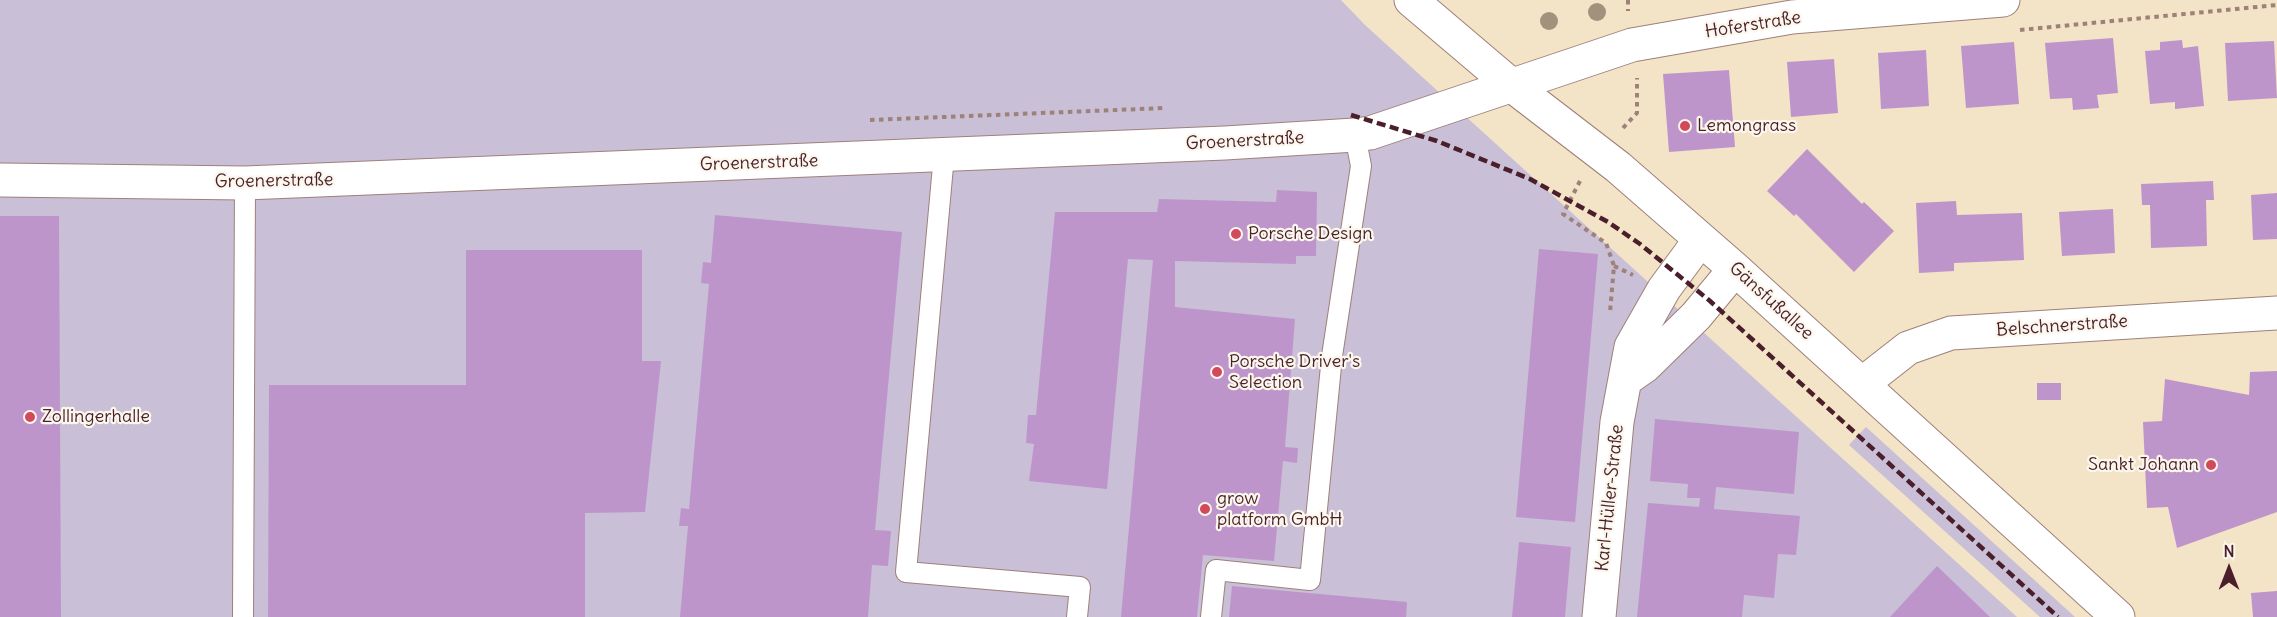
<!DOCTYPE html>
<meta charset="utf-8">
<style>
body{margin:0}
#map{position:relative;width:2277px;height:617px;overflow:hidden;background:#f3e3c7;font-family:Delius,sans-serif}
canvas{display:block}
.north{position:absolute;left:2199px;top:539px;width:60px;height:60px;-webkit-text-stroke:4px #fbf7ec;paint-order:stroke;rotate:0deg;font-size:16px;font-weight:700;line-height:24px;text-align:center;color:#4a1f2b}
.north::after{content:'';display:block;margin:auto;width:21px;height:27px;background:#4a1f2b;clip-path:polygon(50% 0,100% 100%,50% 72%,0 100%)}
</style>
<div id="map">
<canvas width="2277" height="617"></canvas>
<div class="north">N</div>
</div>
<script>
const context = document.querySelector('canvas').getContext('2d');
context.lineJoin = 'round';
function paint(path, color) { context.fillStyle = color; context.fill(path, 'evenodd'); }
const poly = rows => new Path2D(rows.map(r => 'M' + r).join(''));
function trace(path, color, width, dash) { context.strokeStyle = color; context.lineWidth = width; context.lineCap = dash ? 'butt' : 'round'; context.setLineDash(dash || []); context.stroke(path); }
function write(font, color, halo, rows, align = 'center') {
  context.font = font + ' Delius,sans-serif'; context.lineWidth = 4.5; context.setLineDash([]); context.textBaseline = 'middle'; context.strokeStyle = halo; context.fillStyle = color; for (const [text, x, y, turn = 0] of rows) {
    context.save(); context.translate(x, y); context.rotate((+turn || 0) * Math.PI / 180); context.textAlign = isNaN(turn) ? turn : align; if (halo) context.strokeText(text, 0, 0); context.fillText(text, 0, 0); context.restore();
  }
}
const industrial = poly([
 [0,0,1341,0,1365,25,2017,617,0,617],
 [1866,427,2075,617,2040,617,1849,445]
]);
const building = poly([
 [2113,38,2118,93,2097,95,2099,108,2073,110,2072,98,2050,99,2045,43],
 [2182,40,2183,48,2198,46,2204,106,2175,109,2175,102,2150,104,2145,51,2160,50,2160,42],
 [2274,41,2277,98,2228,101,2225,43],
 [2014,42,2019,104,1966,108,1961,46],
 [1926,50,1929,106,1881,109,1878,53],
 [1834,59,1838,113,1791,117,1787,62],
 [1729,70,1735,147,1669,152,1663,74],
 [1807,149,1862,204,1864,202,1894,231,1854,272,1796,214,1794,216,1767,191],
 [2213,181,2214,200,2206,200,2207,246,2151,248,2150,205,2142,205,2141,184],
 [1277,190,1317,192,1316,256,1296,256,1296,264,1175,261,1175,307,1295,319,1285,447,1298,448,1297,463,1283,461,1274,561,1203,555,1197,617,1121,617,1153,260,1128,259,1107,489,1029,481,1034,444,1026,443,1028,415,1036,415,1055,212,1157,212,1159,199,1276,202],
 [2277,193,2277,239,2253,240,2251,195],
 [1956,201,1957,215,2022,213,2024,260,1954,263,1954,271,1919,273,1916,203],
 [2113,209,2115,253,2062,256,2059,212],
 [715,215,902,232,875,530,891,531,888,566,872,565,868,617,680,617,688,526,679,526,681,508,689,509,709,284,701,283,703,262,711,263],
 [0,216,59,216,61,617,0,617],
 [1539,249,1598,254,1575,522,1516,517],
 [466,250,642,250,642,361,661,361,645,512,585,513,585,617,268,617,269,385,466,385],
 [2277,371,2277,512,2177,548,2168,507,2147,508,2143,422,2162,421,2165,379,2249,395,2250,372],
 [2037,383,2061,383,2061,400,2037,400],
 [1655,419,1799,432,1794,494,1716,487,1714,509,1800,516,1796,555,1778,554,1774,598,1744,595,1742,617,1637,617,1648,503,1699,507,1700,498,1687,498,1688,484,1650,481],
 [1519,542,1571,547,1565,617,1512,617],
 [1937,566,1990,617,1890,617],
 [1232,586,1407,602,1406,617,1229,617],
 [2277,591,2277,617,2253,617,2251,593]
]);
const path = poly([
 [1628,0,1628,11],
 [2020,30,2277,5],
 [870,120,1165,108],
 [1623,128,1637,113,1637,78],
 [1580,181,1563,214,1606,243,1614,266,1610,312],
 [1614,266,1633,275]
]);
const service = poly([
 [944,155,906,572,1080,587,1077,617],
 [243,617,245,183],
 [1211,617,1216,570,1310,580,1332,356,1361,166,1355,135]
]);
const minor = poly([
 [1411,0,1510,84,1618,167,1735,269,2118,617],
 [0,180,245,183,1225,143,1355,135,1370,133,1632,45,1792,17,2003,0],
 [1625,380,1645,366,1696,316,1735,269],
 [1862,384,1908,348,1951,333,2277,313],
 [1599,617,1617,422,1631,347,1664,289,1700,240]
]);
const rail = poly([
 [1351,115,1437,141,1530,179,1608,222,1640,244,1710,301,2058,617]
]);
const trees = [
 [1597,12],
 [1549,21]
];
const markers = [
 [1685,126,6,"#d1495b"],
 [1236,234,6,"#d1495b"],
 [1217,372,6,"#d1495b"],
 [30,417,6,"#d1495b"],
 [2211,465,6,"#d1495b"],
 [1205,509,6,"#d1495b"]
];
const streetNames = [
 ["Hoferstraße",1753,25,-9],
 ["Groenerstraße",1245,141,-3],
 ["Groenerstraße",759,163,-2],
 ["Groenerstraße",274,181,-1],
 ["Gänsfußallee",1771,301,42],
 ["Belschnerstraße",2062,326,-4],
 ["Karl-Hüller-Straße",1610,498,-84]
];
const poiNames = [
 ["Lemongrass",1697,126],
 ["Porsche Design",1248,234],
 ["Porsche Driver's",1229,362],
 ["Selection",1229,383],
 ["Zollingerhalle",42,417],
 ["Sankt Johann",2199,465,"right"],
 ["grow",1217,499],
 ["platform GmbH",1217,520]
];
paint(industrial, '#c9bfd7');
paint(building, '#be95cb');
trace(service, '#9e8179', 22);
trace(minor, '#9e8179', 35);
trace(path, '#9e8179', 4, [4.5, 4.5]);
trace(service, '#fff', 20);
trace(minor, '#fff', 33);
trace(rail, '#4a1f2b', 4.5, [9, 4.5]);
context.fillStyle = '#a2927d';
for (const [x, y] of trees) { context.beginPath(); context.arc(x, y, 9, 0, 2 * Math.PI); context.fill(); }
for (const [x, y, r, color] of markers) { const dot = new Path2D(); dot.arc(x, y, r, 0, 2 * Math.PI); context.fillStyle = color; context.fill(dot); trace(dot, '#fbf7ec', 2); }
write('18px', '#4a1f2b', '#fbf7ec', streetNames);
write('18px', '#4a1f2b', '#fbf7ec', poiNames, 'left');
</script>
